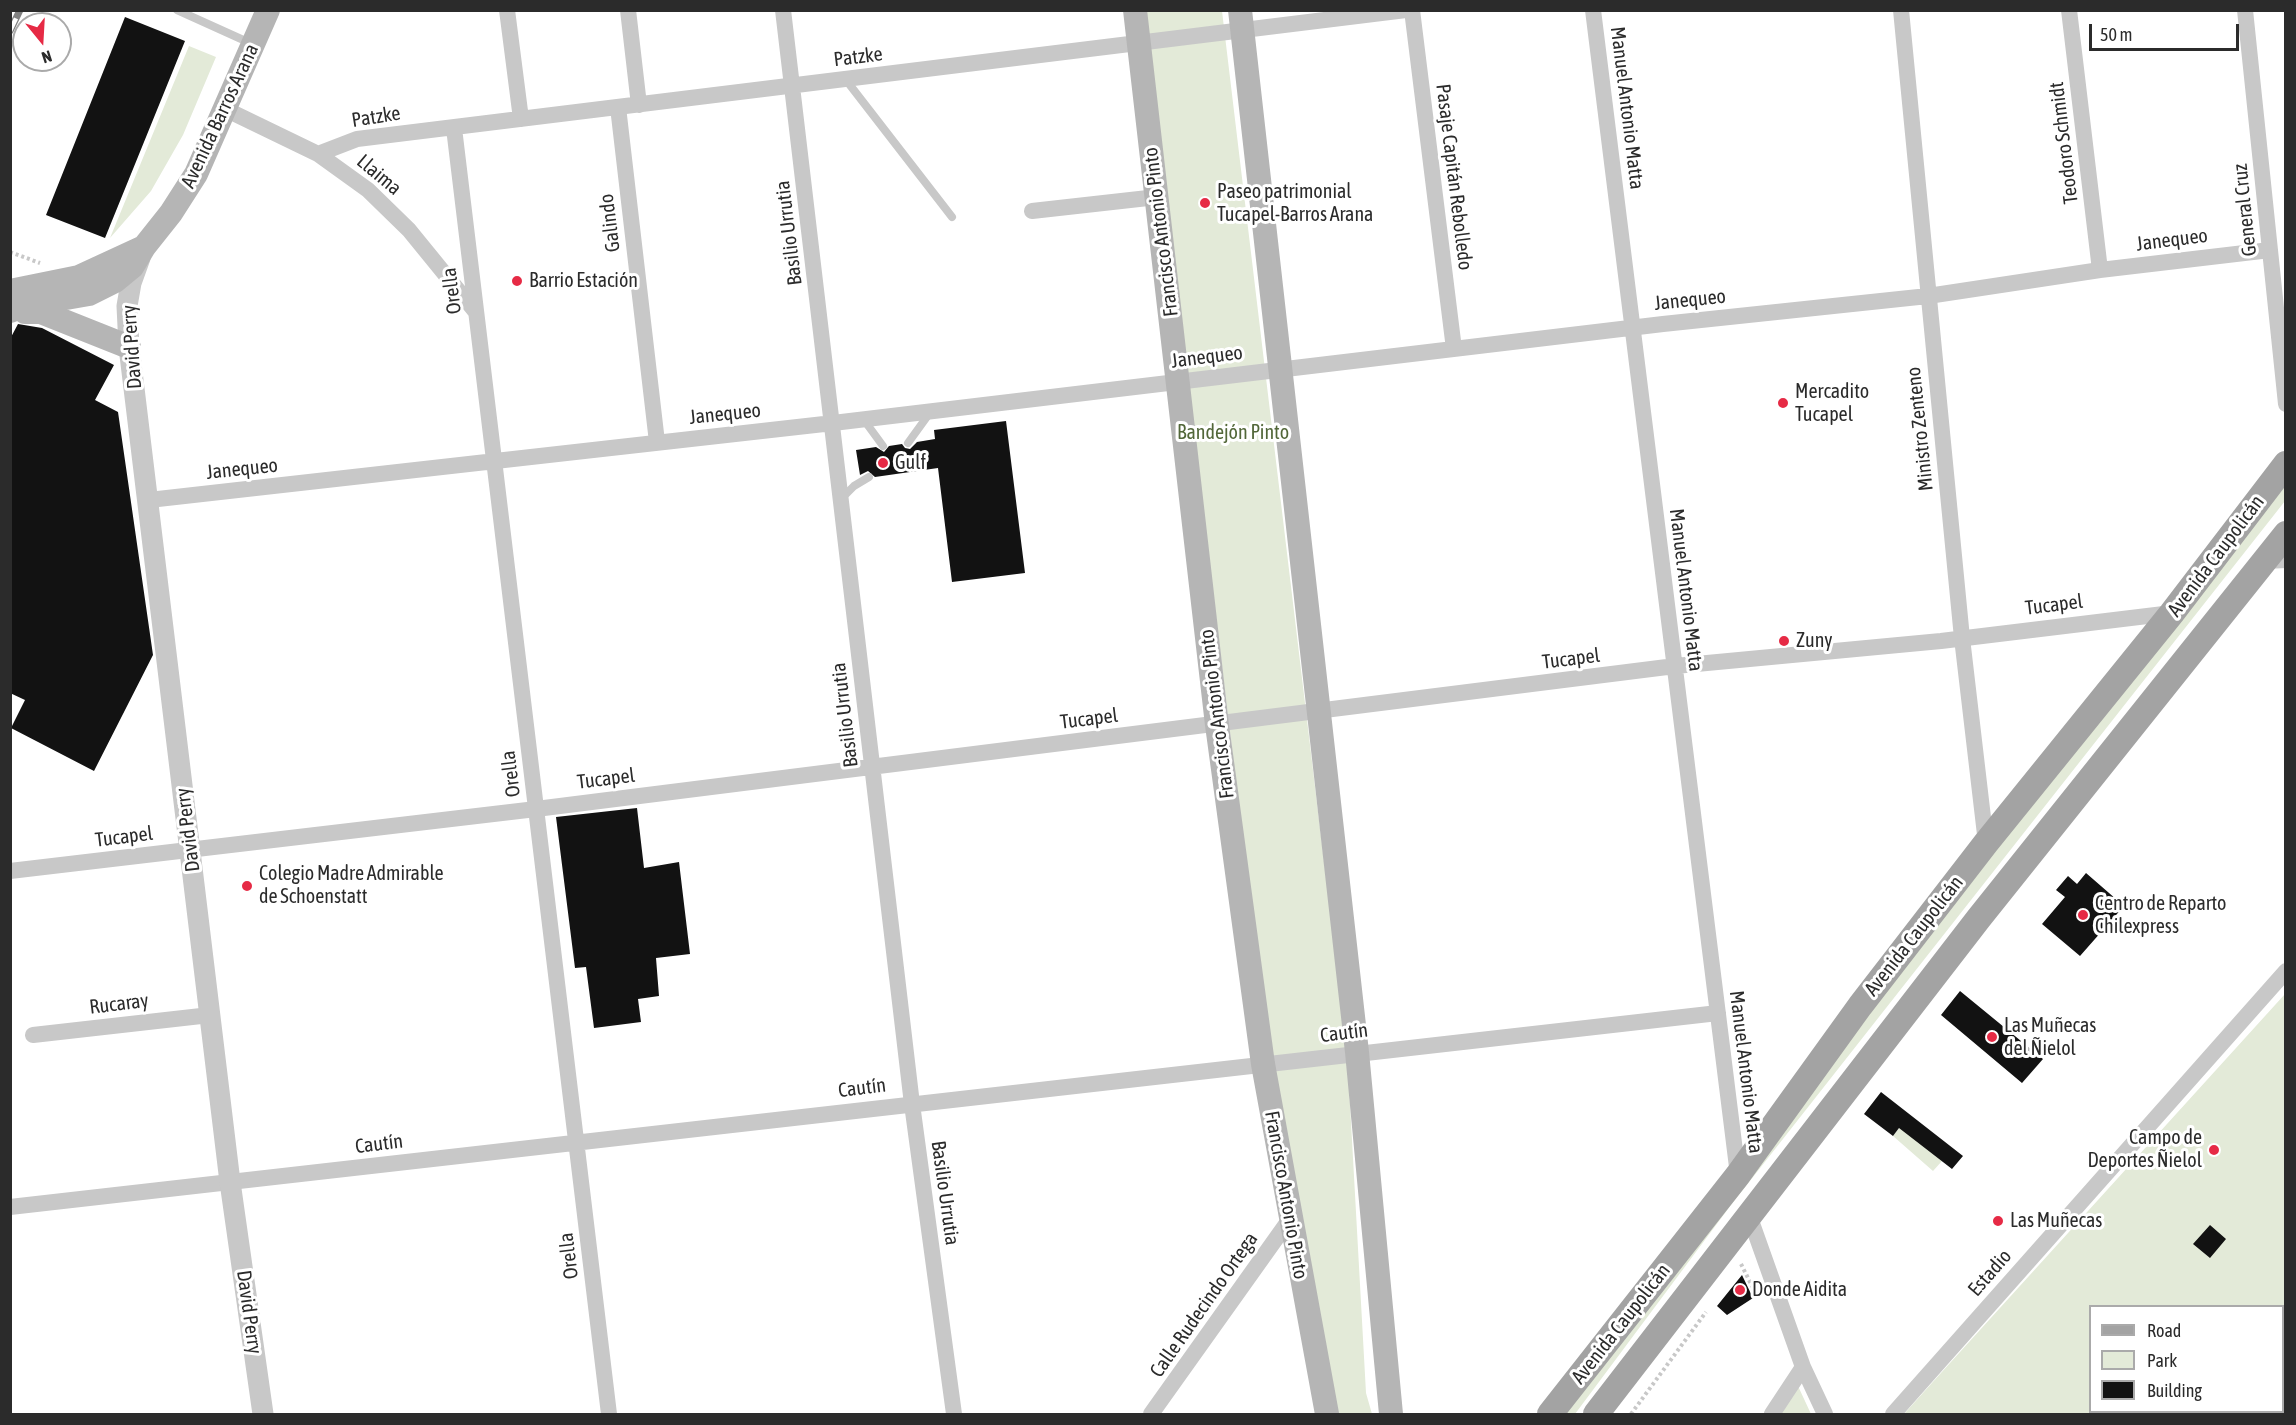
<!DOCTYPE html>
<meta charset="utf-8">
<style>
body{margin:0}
#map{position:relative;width:2296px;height:1425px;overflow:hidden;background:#fff;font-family:"Asap Condensed",sans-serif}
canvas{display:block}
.frame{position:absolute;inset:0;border:12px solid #2b2b2b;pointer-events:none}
.legend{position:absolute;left:2089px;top:1305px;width:195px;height:108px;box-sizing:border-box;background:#fff;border:2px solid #aaa;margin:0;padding:8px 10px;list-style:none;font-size:18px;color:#2b2b2b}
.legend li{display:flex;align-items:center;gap:12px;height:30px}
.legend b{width:30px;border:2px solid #aaa}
.north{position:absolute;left:12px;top:12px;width:60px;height:60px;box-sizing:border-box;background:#fff;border:2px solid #aaa;border-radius:50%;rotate:162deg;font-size:16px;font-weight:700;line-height:24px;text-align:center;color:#2b2b2b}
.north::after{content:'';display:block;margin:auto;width:21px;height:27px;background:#e62a45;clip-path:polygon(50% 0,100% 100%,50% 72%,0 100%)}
.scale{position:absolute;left:2089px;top:24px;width:150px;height:27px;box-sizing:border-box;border:3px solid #2b2b2b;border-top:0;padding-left:8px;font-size:18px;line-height:21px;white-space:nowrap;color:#2b2b2b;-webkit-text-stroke:4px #fff;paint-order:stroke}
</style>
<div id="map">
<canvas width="2296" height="1425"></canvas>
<div class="frame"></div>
<ul class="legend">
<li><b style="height:8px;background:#a3a3a3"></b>Road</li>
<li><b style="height:16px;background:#e3ead8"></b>Park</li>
<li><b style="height:16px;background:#121212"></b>Building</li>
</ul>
<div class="north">N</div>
<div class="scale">50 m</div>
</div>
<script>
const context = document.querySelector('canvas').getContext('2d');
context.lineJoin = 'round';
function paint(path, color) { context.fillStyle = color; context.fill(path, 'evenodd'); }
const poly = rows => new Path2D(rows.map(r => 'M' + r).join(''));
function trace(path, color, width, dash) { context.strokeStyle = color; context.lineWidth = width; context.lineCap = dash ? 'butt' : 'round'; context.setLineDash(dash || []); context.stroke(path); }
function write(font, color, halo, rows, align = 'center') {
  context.font = font + ' "Asap Condensed",sans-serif'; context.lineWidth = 6; context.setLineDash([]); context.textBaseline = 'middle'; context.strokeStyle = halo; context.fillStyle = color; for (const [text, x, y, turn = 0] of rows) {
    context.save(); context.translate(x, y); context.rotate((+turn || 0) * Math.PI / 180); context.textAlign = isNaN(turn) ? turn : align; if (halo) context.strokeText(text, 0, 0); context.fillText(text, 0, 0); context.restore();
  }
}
const green = poly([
 [1143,11,1222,11,1343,1020,1349,1086,1366,1393,1372,1414,1338,1414,1264,1014],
 [189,46,216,57,183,135,151,191,110,238],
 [2285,473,2285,501,1731,1205,1575,1414,1560,1414],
 [2285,994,2285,1414,1904,1414,1940,1374],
 [2090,1306,2282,1306,2282,1412,2090,1412],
 [1900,1127,1942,1161,1933,1171,1893,1136],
 [1798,1386,1811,1414,1779,1414]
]);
const building = poly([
 [125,17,185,41,105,238,46,215],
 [18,324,42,328,114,365,95,400,118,412,153,655,94,771,11,728,25,700,10,693,10,339],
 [1006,421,1025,573,952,582,938,468,875,477,868,471,860,475,856,450,876,447,884,452,889,446,902,444,905,448,910,449,917,442,935,439,934,430],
 [637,808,644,868,679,862,690,954,656,958,659,996,638,999,641,1022,594,1028,586,967,575,968,556,817],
 [2086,873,2124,906,2080,956,2042,924,2065,897,2056,890,2068,876,2077,884],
 [1960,991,2043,1059,2022,1083,1941,1015],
 [1881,1092,1963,1156,1952,1169,1899,1128,1893,1136,1864,1114],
 [2210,1225,2226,1239,2210,1258,2193,1244],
 [1742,1275,1753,1298,1727,1315,1717,1306]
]);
const path = poly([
 [10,252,40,263],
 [1741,1264,1756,1294],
 [1631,1414,1706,1312]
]);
const service = poly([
 [177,10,250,43],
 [846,80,952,217],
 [864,420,883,446],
 [908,443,929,414],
 [842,498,854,486,869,477]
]);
const minor = poly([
 [507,10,521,119],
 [628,10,639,105],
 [783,10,912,1104,954,1414],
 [1412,10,1454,349],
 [1593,10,1738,1175],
 [1901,10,1962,638,1986,843],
 [2069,10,2100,270],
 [2245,10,2286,404],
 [618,107,657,442],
 [225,109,318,154,368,190,409,230,475,311],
 [454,128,609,1414],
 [318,154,357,139,1406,10],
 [1032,211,1157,197],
 [149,500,833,423,1663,324,1928,296,2100,270,2270,250],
 [2265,561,2286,560],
 [10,871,536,809,1675,666,1941,641,2172,613],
 [33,1035,210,1015],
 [10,1207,1718,1013],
 [1749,1215,1803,1367,1825,1414],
 [1151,1414,1290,1219],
 [1772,1414,1803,1367],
 [1893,1414,2286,971]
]);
const tertiary = poly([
 [140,258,131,283,127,306,129,347,230,1182,263,1414]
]);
const secondary = poly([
 [1135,10,1217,725,1263,1064,1327,1414],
 [1240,10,1357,1052,1391,1414],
 [10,291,79,277,144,247],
 [10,311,26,305,89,294,115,281,132,267,144,247,171,213,196,174,268,10],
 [25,312,41,312,129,347]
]);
const primary = poly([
 [1550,1414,1738,1175,1860,1006,1986,843,2172,613,2286,464],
 [1596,1414,1979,918,2286,534]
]);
const rail = poly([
 [10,31,20,10]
]);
const markers = [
 [1205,203,6,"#e62a45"],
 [517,281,6,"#e62a45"],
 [1783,403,6,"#e62a45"],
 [883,463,6,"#e62a45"],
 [1784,641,6,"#e62a45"],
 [247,886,6,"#e62a45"],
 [2083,915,6,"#e62a45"],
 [1992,1037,6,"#e62a45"],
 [2214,1150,6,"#e62a45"],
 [1998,1221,6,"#e62a45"],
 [1740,1290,6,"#e62a45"]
];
const streetNames = [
 ["Patzke",858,57,-7],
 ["Manuel Antonio Matta",1627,108,83],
 ["Avenida Barros Arana",220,116,-65],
 ["Patzke",376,117,-9],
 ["Teodoro Schmidt",2064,143,-97],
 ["Llaima",379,175,40],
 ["Pasaje Capitán Rebolledo",1454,177,83],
 ["General Cruz",2245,210,-96],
 ["Galindo",610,223,-97],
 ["Francisco Antonio Pinto",1161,232,-97],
 ["Basilio Urrutia",789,233,-97],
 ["Janequeo",2172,240,-7],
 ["Orella",452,291,-97],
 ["Janequeo",1690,300,-6],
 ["David Perry",132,347,-94],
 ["Janequeo",1207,357,-7],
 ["Janequeo",725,414,-6],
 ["Ministro Zenteno",1920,429,-96],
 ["Janequeo",242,469,-6],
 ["Avenida Caupolicán",2216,556,-53],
 ["Manuel Antonio Matta",1686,590,83],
 ["Tucapel",2054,605,-7],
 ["Tucapel",1571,659,-7],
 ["Francisco Antonio Pinto",1217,714,-97],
 ["Basilio Urrutia",845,715,-97],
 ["Tucapel",1089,719,-7],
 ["Orella",511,774,-97],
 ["Tucapel",606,779,-7],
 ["David Perry",188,830,-97],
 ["Tucapel",124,837,-7],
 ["Avenida Caupolicán",1914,936,-52],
 ["Rucaray",119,1004,-7],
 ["Cautín",1344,1033,-7],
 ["Manuel Antonio Matta",1746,1072,83],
 ["Cautín",862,1088,-7],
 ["Cautín",379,1144,-7],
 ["Basilio Urrutia",945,1193,82],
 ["Francisco Antonio Pinto",1286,1195,80],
 ["Orella",569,1256,-97],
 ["Estadio",1990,1273,-49],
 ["Calle Rudecindo Ortega",1204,1305,-55],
 ["David Perry",249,1312,82],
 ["Avenida Caupolicán",1621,1324,-52]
];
const poiNames = [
 ["Paseo patrimonial",1217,192],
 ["Tucapel-Barros Arana",1217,215],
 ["Barrio Estación",529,281],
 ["Mercadito",1795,392],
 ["Tucapel",1795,415],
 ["Gulf",895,463],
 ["Zuny",1796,641],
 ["Colegio Madre Admirable",259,874],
 ["de Schoenstatt",259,897],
 ["Centro de Reparto",2095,904],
 ["Chilexpress",2095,927],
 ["Las Muñecas",2004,1026],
 ["del Ñielol",2004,1049],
 ["Campo de",2202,1138,"right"],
 ["Deportes Ñielol",2202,1161,"right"],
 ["Las Muñecas",2010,1221],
 ["Donde Aidita",1752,1290]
];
const parkNames = [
 ["Bandejón Pinto",1233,433]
];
paint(green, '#e3ead8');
paint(building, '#121212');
trace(path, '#c8c8c8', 4, [3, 3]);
trace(service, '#c8c8c8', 8);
trace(minor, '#c8c8c8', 16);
trace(tertiary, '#c8c8c8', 21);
trace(secondary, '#b5b5b5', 24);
trace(primary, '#a3a3a3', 26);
trace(rail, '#808080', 7);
trace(rail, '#fff', 4.5, [14]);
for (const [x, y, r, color] of markers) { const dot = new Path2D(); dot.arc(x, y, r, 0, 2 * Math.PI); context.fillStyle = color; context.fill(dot); trace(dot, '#fff', 2); }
write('20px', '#2b2b2b', '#fff', streetNames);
write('20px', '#2b2b2b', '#fff', poiNames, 'left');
write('20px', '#526739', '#fff', parkNames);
</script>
